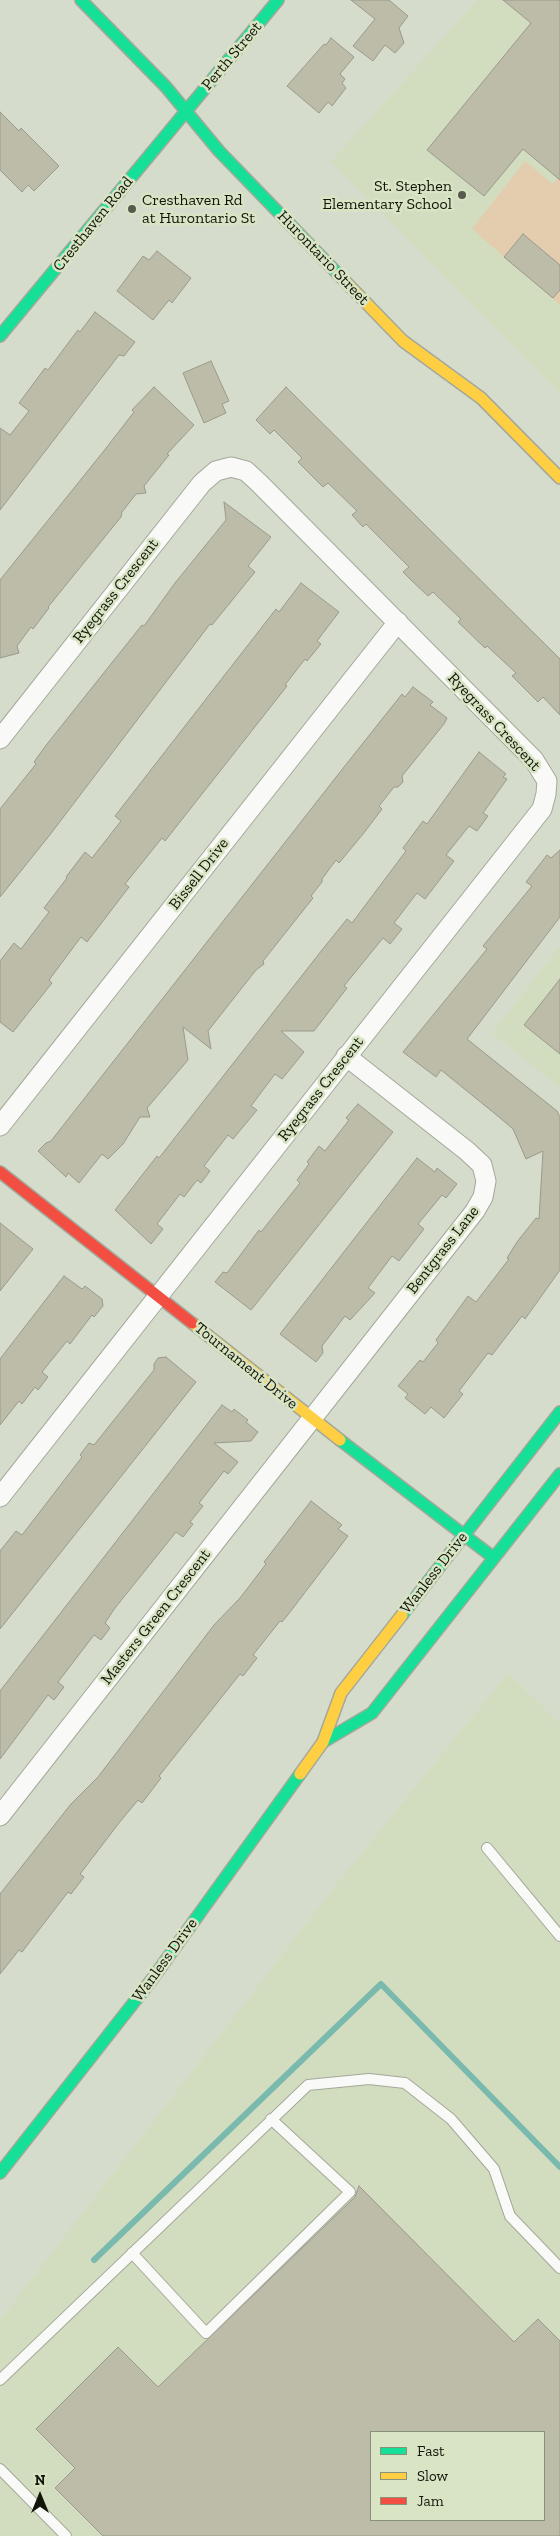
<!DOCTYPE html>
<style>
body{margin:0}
#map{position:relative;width:560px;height:2536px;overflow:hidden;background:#d6dccb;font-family:"Zilla Slab",serif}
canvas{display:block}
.legend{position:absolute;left:370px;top:2431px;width:175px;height:90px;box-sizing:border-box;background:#d8e4c3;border:1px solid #889179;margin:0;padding:6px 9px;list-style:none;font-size:15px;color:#11150a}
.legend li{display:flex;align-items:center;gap:10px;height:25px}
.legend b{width:25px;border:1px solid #889179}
.north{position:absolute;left:15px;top:2471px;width:50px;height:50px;-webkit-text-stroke:4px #d8e4c3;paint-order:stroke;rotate:0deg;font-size:14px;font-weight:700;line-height:20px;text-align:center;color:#11150a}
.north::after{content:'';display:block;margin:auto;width:18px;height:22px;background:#11150a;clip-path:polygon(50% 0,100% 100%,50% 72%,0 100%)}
</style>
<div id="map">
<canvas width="560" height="2536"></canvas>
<ul class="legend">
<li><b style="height:6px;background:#16e098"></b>Fast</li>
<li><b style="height:6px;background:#ffcf43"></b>Slow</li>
<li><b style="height:6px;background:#f24e42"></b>Jam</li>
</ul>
<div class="north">N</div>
</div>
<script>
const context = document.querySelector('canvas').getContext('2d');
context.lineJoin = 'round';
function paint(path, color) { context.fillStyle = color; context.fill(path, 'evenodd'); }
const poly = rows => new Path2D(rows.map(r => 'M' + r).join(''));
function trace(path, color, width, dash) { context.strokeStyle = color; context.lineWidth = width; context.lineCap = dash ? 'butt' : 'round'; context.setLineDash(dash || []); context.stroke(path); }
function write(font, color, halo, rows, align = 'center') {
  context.font = font + ' "Zilla Slab",serif'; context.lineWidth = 5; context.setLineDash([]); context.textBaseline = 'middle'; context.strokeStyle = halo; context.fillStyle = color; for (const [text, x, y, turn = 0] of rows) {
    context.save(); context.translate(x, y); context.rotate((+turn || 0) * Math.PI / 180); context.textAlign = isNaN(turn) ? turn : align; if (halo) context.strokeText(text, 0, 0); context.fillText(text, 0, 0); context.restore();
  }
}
const built = poly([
 [477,0,560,0,560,393,331,162],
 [560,946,560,1088,492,1033],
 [508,1673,560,1724,560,2536,0,2536,0,2320,339,1881],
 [371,2432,544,2432,544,2520,371,2520]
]);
const green = poly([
 [525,161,552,184,560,176,560,305,472,229]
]);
const stream = poly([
 [94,2260,381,1984,560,2167]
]);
const building = poly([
 [351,0,389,0,408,16,399,28,404,43,395,53,385,45,373,61,353,46,375,19,351,0],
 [503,0,560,0,560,180,523,149,484,196,427,150,531,23,503,0],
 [331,38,354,57,340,74,345,79,342,83,346,88,332,106,328,102,319,113,287,86,324,44,326,45,331,38],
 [0,112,19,131,21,128,59,166,34,191,28,185,22,192,0,170,0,112],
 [523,234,560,265,560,290,553,298,504,257,523,234],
 [157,251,191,278,172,303,169,300,153,320,117,291,143,256,149,260,157,251],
 [95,312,135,342,124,356,119,355,0,510,0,428,10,435,29,411,19,403,45,368,48,370,78,330,80,332,95,312],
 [211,361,229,401,222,404,226,413,204,423,183,373,211,361],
 [154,387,194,425,167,454,169,455,144,486,146,493,136,494,122,512,121,517,48,607,49,608,33,629,31,627,17,646,19,653,0,658,0,580,103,452,134,412,132,410,154,387],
 [286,387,560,659,560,715,543,697,538,702,512,676,516,673,487,646,485,648,458,622,461,619,433,592,428,596,412,581,403,572,409,567,366,524,363,527,352,515,357,511,328,483,323,487,298,462,302,458,274,430,270,434,256,420,286,387],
 [224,502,271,537,248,566,255,572,212,625,210,624,49,836,0,897,0,809,36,764,34,762,47,744,142,625,144,626,175,583,226,520,224,502],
 [301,583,339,612,317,641,321,644,307,661,305,659,285,685,287,686,165,841,162,838,125,884,129,887,87,942,81,937,49,980,52,983,13,1032,0,1022,0,961,14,943,21,949,49,912,44,908,67,878,66,877,85,852,92,858,121,821,115,816,276,609,279,612,301,583],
 [413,687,433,702,430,705,447,718,444,724,402,776,403,782,398,787,394,787,379,806,382,809,363,834,339,863,336,860,322,879,322,882,311,896,313,898,263,961,264,964,256,970,208,1031,211,1049,183,1027,188,1060,147,1108,150,1117,140,1117,123,1144,108,1159,102,1154,79,1183,68,1173,66,1177,38,1151,46,1143,51,1141,344,767,402,694,405,697,413,687],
 [479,752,506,774,503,777,507,779,483,813,488,816,477,831,469,826,446,855,454,861,425,899,417,893,394,923,402,929,390,944,383,938,344,986,347,988,314,1031,281,1031,304,1052,282,1079,275,1074,251,1106,257,1110,233,1139,228,1135,204,1166,210,1171,201,1183,197,1180,184,1197,180,1194,157,1224,163,1229,151,1244,115,1210,157,1156,159,1158,322,950,347,919,352,923,406,851,403,848,423,821,427,824,479,752],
 [560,850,560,917,467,1039,557,1111,560,1117,560,1270,525,1319,522,1316,492,1355,488,1353,459,1391,463,1394,444,1418,431,1407,425,1414,405,1398,408,1394,398,1386,420,1360,423,1362,438,1343,436,1340,468,1296,476,1302,509,1259,507,1258,517,1242,536,1218,539,1219,543,1151,526,1159,513,1129,499,1117,441,1070,436,1077,403,1052,487,949,483,946,532,886,526,882,547,855,551,858,560,850],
 [560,979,560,1054,524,1025,560,979],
 [358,1104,393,1132,251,1310,215,1282,223,1272,227,1273,259,1230,261,1232,300,1183,297,1180,309,1164,307,1162,319,1146,325,1151,349,1120,346,1118,358,1104],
 [417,1158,435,1172,437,1168,457,1184,446,1198,442,1195,418,1224,424,1229,399,1261,392,1256,368,1288,375,1293,350,1320,345,1316,322,1346,323,1353,316,1362,280,1334,417,1158],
 [0,1223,33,1249,0,1291,0,1223],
 [64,1276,82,1289,85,1286,102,1299,103,1306,94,1317,92,1315,70,1344,67,1341,42,1372,48,1377,38,1390,35,1387,22,1404,19,1401,0,1425,0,1359,64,1276],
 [166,1357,196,1382,0,1629,0,1551,16,1531,22,1535,82,1457,80,1455,89,1443,94,1445,154,1370,154,1364,158,1358,166,1357],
 [222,1405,232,1412,234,1409,248,1420,246,1422,258,1432,251,1441,214,1443,238,1462,228,1474,224,1471,199,1503,203,1506,190,1522,193,1524,183,1537,176,1532,115,1608,105,1623,110,1628,101,1640,94,1635,58,1682,64,1687,54,1700,48,1695,0,1759,0,1691,222,1405],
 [311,1501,342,1525,338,1529,348,1536,287,1616,282,1622,280,1621,253,1655,257,1658,243,1676,240,1674,159,1776,161,1778,142,1803,138,1800,119,1823,80,1874,84,1877,71,1894,68,1892,22,1952,19,1950,0,1974,0,1894,71,1804,98,1777,214,1625,240,1598,266,1564,264,1562,311,1501],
 [359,2186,514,2342,538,2319,560,2341,560,2536,103,2536,55,2488,75,2468,36,2429,118,2347,158,2387,355,2197,359,2186],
 [371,2432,544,2432,544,2520,371,2520,371,2432]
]);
const lane = poly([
 [487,1848,560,1936],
 [132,2253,206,2333,350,2192,271,2119],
 [0,2380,308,2085,369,2079,405,2083,451,2119,494,2169,510,2216,560,2268],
 [0,2469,66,2536]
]);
const street = poly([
 [0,739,202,483,216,471,231,467,246,471,259,483,534,760,547,781,546,794,542,809,0,1497],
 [0,1126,398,622],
 [0,1816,475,1211,483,1197,486,1181,482,1165,467,1151,346,1056]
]);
const fast = poly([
 [81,0,166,87,219,151,339,275],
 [0,336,278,0],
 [340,1440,494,1558],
 [402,1615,560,1412],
 [323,1742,372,1713,560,1474],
 [0,2173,153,1978,300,1774]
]);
const slow = poly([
 [339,275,403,341,481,398,560,478],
 [192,1323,340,1440],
 [300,1774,323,1742,341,1693,402,1615]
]);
const jam = poly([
 [0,1172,192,1323]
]);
const markers = [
 [462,195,5,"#565b4e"],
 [132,209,5,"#565b4e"]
];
const streetNames = [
 ["Perth Street",232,56,-50],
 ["Cresthaven Road",93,224,-51],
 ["Hurontario Street",323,258,46],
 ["Ryegrass Crescent",116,591,-52],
 ["Ryegrass Crescent",494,722,47],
 ["Bissell Drive",199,874,-52],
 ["Ryegrass Crescent",321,1089,-52],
 ["Bentgrass Lane",443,1250,-52],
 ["Tournament Drive",246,1366,39],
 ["Wanless Drive",434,1573,-52],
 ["Masters Green Crescent",156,1617,-52],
 ["Wanless Drive",165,1960,-54]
];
const poiNames = [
 ["St. Stephen",452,186],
 ["Elementary School",452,204],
 ["Cresthaven Rd",142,200,"left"],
 ["at Hurontario St",142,218,"left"]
];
paint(built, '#d2ddbf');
paint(green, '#e4ccae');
trace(stream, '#7ab9ae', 6);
paint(building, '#bdbca8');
trace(building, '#999a8d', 1);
trace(lane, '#a3a89b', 12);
trace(street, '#a3a89b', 21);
trace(fast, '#a3a89b', 14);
trace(slow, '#a3a89b', 14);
trace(jam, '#a3a89b', 14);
trace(lane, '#f9faf7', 10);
trace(street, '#f9faf7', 19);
trace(fast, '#16e098', 11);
trace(slow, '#ffcf43', 11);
trace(jam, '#f24e42', 11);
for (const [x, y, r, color] of markers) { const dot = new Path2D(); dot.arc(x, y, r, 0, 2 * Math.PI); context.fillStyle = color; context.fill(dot); trace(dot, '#d8e4c3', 2); }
write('16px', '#11150a', '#d8e4c3', streetNames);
write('16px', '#11150a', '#d8e4c3', poiNames, 'right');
</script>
